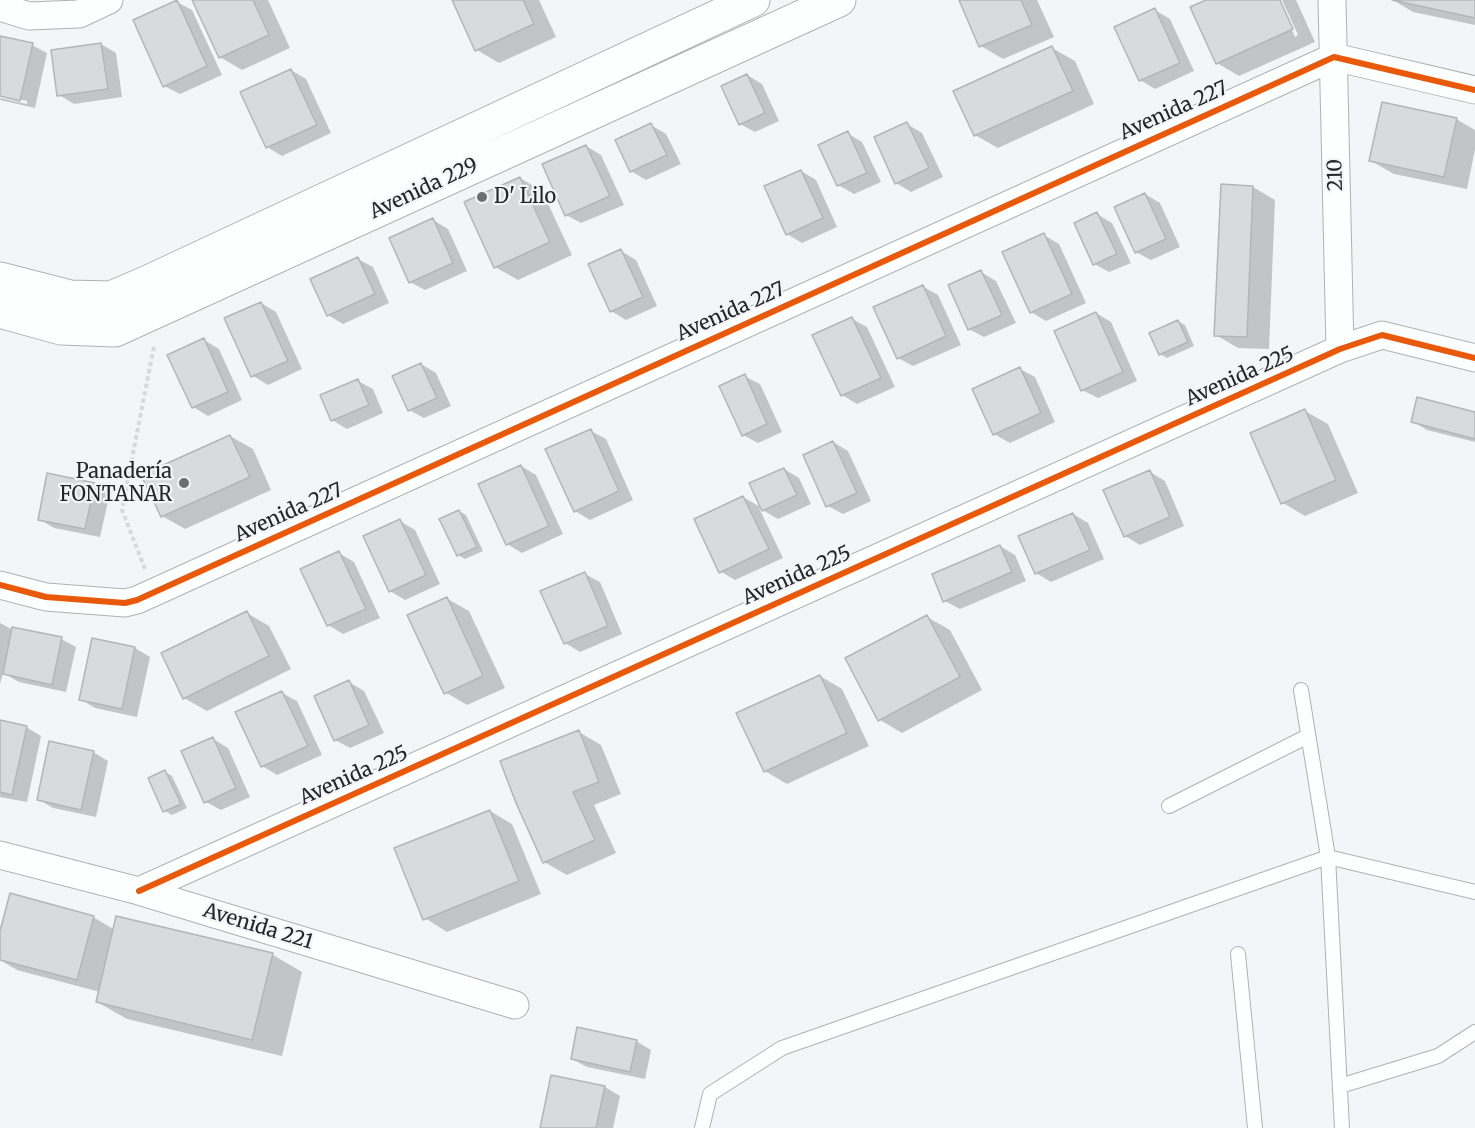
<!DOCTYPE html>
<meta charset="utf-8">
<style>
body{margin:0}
canvas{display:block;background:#f4f5f8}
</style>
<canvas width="1475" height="1128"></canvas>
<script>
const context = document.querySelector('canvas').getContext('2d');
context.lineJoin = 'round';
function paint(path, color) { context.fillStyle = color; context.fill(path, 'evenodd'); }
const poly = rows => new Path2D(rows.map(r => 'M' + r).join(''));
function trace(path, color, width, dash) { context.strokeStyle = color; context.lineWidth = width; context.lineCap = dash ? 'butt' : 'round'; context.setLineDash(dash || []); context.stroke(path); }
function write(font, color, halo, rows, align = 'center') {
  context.font = font + ' Merriweather,serif'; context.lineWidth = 4.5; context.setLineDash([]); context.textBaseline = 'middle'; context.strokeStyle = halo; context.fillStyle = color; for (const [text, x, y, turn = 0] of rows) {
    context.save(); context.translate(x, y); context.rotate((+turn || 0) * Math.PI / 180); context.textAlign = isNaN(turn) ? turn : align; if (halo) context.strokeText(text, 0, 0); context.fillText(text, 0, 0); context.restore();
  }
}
const shadow = poly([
 [193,0,268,0,290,48,242,70,220,57],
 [454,0,539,0,556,37,499,63,477,50],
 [961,0,1037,0,1054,37,1003,59,981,46],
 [1210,0,1279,0,1295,37,1298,35,1282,0,1296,0,1315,42,1239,76,1217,63],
 [1393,0,1475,0,1475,25,1413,12],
 [177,2,192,10,222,75,180,94,164,86],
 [1155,10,1170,19,1194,71,1155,89,1140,80],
 [0,37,32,45,47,53,35,108,0,100,0,98,27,104,27,101,0,95],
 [101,44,116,53,122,97,74,104,59,95],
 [1052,48,1075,61,1094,104,998,148,975,135],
 [291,70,306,79,331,133,282,156,267,147],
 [747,75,762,84,779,121,755,132,740,124],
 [1456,119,1475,130,1475,149,1467,189,1394,174,1371,161],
 [907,124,922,133,943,177,911,192,896,183],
 [651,125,666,134,681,164,646,180,631,171],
 [847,133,862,142,881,182,854,194,838,185],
 [586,146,601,155,624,205,581,223,566,215],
 [801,171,816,180,837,227,802,243,787,234],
 [520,178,542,191,572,255,518,280,495,267],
 [1253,187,1275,200,1269,349,1238,348,1216,335],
 [1145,194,1160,203,1180,247,1151,260,1136,252],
 [1097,214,1112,223,1131,263,1109,272,1094,264],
 [433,220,448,229,467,271,425,290,410,282],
 [1044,235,1059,244,1086,303,1046,321,1031,312],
 [621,251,636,260,657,306,626,320,611,311],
 [358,259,373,267,389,303,343,324,328,315],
 [981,272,996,281,1016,323,984,337,969,329],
 [922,286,938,295,961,345,913,366,898,358],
 [261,303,276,312,302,369,268,385,253,376],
 [1096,313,1111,322,1137,381,1098,398,1082,390],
 [852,319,867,327,895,387,857,404,842,395],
 [1178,321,1185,325,1194,346,1167,358,1160,354],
 [204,340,219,349,242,400,208,416,193,407],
 [421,364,436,373,451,406,424,418,409,410],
 [1020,369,1035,377,1055,422,1010,443,994,434],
 [744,376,760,384,782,432,758,443,743,435],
 [358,381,373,389,383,413,347,429,332,420],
 [1305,411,1328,424,1358,493,1305,516,1283,503,1252,434],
 [1475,414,1475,442,1427,430,1412,421],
 [591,431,606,439,633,500,590,520,575,511],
 [230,436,253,449,271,490,185,529,162,516],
 [833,442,848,451,871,501,843,514,828,506],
 [521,466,536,475,563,534,522,553,507,544],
 [784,469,799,478,811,504,778,519,759,508,783,558,735,580,720,571,743,497,762,508],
 [1150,472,1165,481,1184,526,1140,545,1125,536],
 [95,484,110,493,100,537,54,528,39,519],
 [459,511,466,515,483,551,465,559,458,555],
 [1073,514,1088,523,1104,559,1051,582,1036,573],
 [400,521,415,530,440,584,405,600,390,591],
 [1000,546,1015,555,1026,581,960,609,945,601],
 [339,553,354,562,380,618,343,634,328,625],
 [585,574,600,582,622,634,580,652,565,643],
 [446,598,469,611,505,688,467,705,445,692],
 [247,613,269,626,291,669,207,711,184,698],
 [927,617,950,630,982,690,902,733,880,720],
 [0,623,13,630,61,639,76,647,66,692,19,682,3,673,0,684],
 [135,648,150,657,137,717,95,708,80,699],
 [820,676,842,689,869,746,787,784,765,771],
 [349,682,364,691,384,733,350,748,335,740],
 [282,693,297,701,322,755,277,775,262,766],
 [0,721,26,727,41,736,27,802,0,797],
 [579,732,601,745,621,794,594,805,616,853,567,875,544,862],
 [213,739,228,748,250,797,221,810,206,802],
 [93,752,108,761,96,817,53,808,38,799],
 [165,772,172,776,187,808,172,815,165,811],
 [490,811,512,824,541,894,447,932,425,918],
 [93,917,115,930,117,918,273,955,302,972,282,1056,127,1019,97,1002,100,992,17,970,0,960,0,936],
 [636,1041,651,1050,645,1079,587,1067,572,1059],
 [552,1076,605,1087,620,1096,613,1128,542,1128]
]);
const building = poly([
 [177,0,207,66,163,87,133,20,177,0],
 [192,0,253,0,269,35,219,58,192,0],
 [452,0,523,0,534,24,475,51,452,0],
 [959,0,1021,0,1032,25,979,47,959,0],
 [1206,0,1280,0,1293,29,1216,64,1190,7,1206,0],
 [1392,0,1475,0,1475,18,1392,0],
 [1155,8,1180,63,1139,81,1114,27,1155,8],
 [0,36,33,43,20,101,0,96,0,36],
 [101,43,108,89,57,96,51,50,101,43],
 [1052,46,1073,91,974,136,953,91,1052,46],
 [291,69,317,125,266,148,240,92,291,69],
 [747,74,765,113,739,125,721,86,747,74],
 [1382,102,1457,118,1444,177,1369,161,1382,102],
 [907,122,929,168,895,184,874,137,907,122],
 [651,123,667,155,630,172,615,140,651,123],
 [848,131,867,173,837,186,818,145,848,131],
 [586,145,610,196,565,216,542,164,586,145],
 [801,170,823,218,786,235,764,186,801,170],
 [520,177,550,242,494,268,464,202,520,177],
 [1221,184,1253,186,1247,337,1214,336,1221,184],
 [1145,193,1166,239,1135,253,1114,207,1145,193],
 [1097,212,1117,254,1093,265,1074,223,1097,212],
 [433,218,453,263,409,283,389,238,433,218],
 [1044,233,1072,294,1030,313,1002,252,1044,233],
 [621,249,643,297,610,312,588,264,621,249],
 [358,257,375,294,327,316,310,279,358,257],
 [981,270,1002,315,968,330,948,285,981,270],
 [923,285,946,336,897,359,873,307,923,285],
 [261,302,288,361,251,377,224,318,261,302],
 [1096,312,1123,372,1081,391,1054,331,1096,312],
 [852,317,881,378,841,396,812,335,852,317],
 [1178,320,1188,342,1159,355,1149,333,1178,320],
 [204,338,228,392,192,408,167,355,204,338],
 [421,363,437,398,408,411,392,376,421,363],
 [1020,367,1041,413,993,435,972,389,1020,367],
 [745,374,767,424,742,436,719,386,745,374],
 [358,379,369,405,331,421,320,395,358,379],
 [1417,397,1475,412,1475,439,1411,422,1417,397],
 [1305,409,1336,480,1281,504,1250,433,1305,409],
 [591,429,619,491,574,512,545,449,591,429],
 [230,435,250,477,161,517,141,475,230,435],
 [833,441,857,493,826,507,803,455,833,441],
 [521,465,549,526,506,545,478,484,521,465],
 [784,468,797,495,762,511,749,483,784,468],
 [1150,470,1170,517,1124,537,1103,490,1150,470],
 [47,473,95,483,85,529,38,520,47,473],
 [743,496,769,549,719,573,694,519,743,496],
 [459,510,477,547,457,556,439,519,459,510],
 [1073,513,1090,550,1035,574,1018,536,1073,513],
 [400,519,426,575,389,592,363,536,400,519],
 [1000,545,1012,572,943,602,932,574,1000,545],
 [339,551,366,609,327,626,300,569,339,551],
 [585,572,608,626,564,644,540,591,585,572],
 [447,597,483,676,444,694,407,615,447,597],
 [247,611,269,656,183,699,161,653,247,611],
 [927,615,960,677,878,721,845,658,927,615],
 [12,627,62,637,52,685,3,674,12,627],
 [92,638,135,647,122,709,79,700,92,638],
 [820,675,847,733,764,772,736,713,820,675],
 [349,680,369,725,334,741,314,696,349,680],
 [282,691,308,746,261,767,235,712,282,691],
 [0,720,27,726,12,795,0,792,0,720],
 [579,730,599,782,573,792,595,840,543,863,516,803,500,761,579,730],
 [213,737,236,788,204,803,181,751,213,737],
 [49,741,94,751,81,810,37,800,49,741],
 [165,770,181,804,163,812,148,778,165,770],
 [490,810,519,881,423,920,394,848,490,810],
 [10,893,94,916,77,980,0,960,0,931,10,893],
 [116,916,273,953,252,1040,96,1002,116,916],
 [577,1027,637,1040,630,1072,571,1059,577,1027],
 [551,1075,605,1086,596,1128,540,1128,551,1075]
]);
const path = poly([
 [145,569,122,510,154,346]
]);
const lane = poly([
 [1301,690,1328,857,1342,1128],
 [1169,806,1308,736],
 [1238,954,1255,1128],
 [1340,1086,1438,1056,1475,1032],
 [702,1128,710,1094,782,1048,1328,857,1475,892]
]);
const street = poly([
 [1332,0,1340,349],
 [0,7,29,16,79,14,109,0],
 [0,585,46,597,125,603,137,600,1334,57,1475,90],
 [0,855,139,891,515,1005],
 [139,891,1340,349,1382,335,1475,358]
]);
const secondary = poly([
 [0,279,70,297,111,298,146,283,753,0],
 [0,311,61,328,115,330,839,0]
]);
const cycleway = poly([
 [0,585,46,597,125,603,137,600,1334,57,1475,90],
 [139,891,1340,349,1382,335,1475,358]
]);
const markers = [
 [482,197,6,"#6d6e70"],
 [184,483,6,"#6d6e70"]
];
const streetNames = [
 ["Avenida 227",1174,111,-24],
 ["210",1336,175,-91],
 ["Avenida 229",424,189,-25],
 ["Avenida 227",731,312,-24],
 ["Avenida 225",1240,377,-24],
 ["Avenida 227",289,513,-24],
 ["Avenida 225",797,576,-24],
 ["Avenida 225",354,776,-24],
 ["Avenida 221",258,927,17]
];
const poiNames = [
 ["D' Lilo",494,197],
 ["Panadería",172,472,"right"],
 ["FONTANAR",172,495,"right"]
];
paint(shadow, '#0003');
paint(building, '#d9dadc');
trace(building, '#b4b5b8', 1.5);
trace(lane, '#b0b1b4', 16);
trace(street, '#b0b1b4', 29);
trace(secondary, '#b0b1b4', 35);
trace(path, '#d9d9d9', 4, [4.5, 3]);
trace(lane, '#fdfefe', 14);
trace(street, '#fdfefe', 27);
trace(secondary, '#fdfefe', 33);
trace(cycleway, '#e8590c', 6);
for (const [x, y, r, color] of markers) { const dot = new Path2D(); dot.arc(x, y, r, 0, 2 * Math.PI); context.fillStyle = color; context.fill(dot); trace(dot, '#f2f4fa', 2); }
write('20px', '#242527', '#f2f4fa', streetNames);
write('20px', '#242527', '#f2f4fa', poiNames, 'left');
</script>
